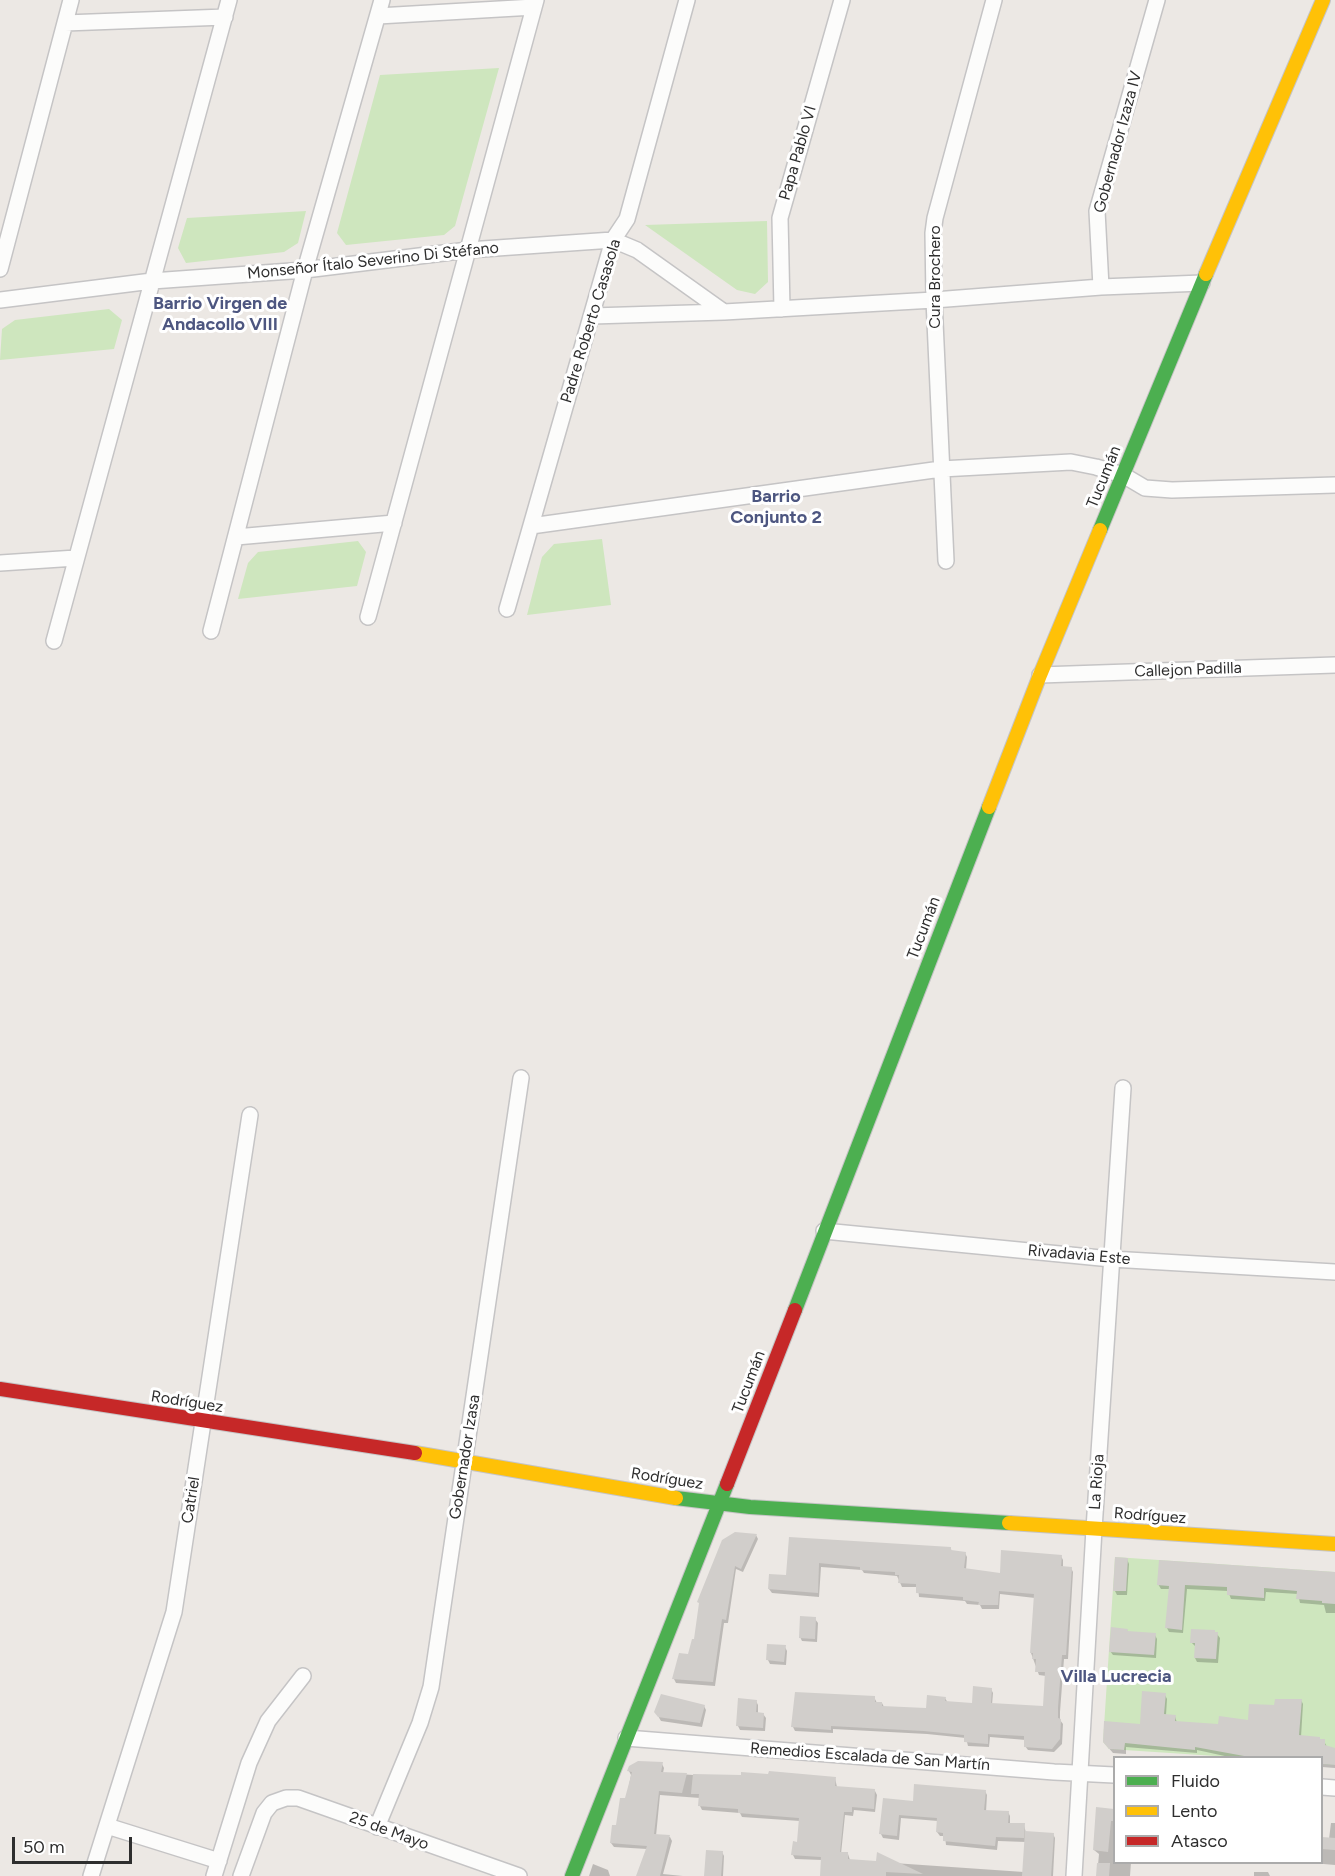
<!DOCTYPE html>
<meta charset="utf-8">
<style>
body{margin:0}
#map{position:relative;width:1335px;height:1876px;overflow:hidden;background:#ece8e4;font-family:Figtree,sans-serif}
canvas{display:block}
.legend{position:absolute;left:1113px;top:1756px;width:210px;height:108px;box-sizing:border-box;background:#fff;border:2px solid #ababab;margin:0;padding:8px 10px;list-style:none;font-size:18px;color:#2e2e2e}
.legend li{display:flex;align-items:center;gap:12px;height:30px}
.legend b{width:30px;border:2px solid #ababab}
.scale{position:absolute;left:12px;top:1837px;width:120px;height:27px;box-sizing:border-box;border:3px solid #2e2e2e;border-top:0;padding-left:8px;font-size:18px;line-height:21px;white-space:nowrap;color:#2e2e2e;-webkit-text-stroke:4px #fff;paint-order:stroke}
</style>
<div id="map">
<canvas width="1335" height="1876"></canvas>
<ul class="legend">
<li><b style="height:8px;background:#4caf50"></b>Fluido</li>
<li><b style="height:8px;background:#ffc107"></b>Lento</li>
<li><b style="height:8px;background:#c62828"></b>Atasco</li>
</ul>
<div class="scale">50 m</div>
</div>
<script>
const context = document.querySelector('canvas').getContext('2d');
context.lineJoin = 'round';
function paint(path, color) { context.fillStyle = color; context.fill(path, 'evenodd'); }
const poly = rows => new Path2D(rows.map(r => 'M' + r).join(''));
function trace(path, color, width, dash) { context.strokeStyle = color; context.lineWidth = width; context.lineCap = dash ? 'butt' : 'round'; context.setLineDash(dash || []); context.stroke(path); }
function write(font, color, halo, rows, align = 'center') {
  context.font = font + ' Figtree,sans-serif'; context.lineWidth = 6; context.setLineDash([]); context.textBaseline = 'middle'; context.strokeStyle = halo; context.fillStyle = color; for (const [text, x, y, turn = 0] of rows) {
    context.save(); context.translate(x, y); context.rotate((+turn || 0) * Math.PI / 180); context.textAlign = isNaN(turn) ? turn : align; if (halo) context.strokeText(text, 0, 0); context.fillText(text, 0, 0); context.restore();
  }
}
const green = poly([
 [499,68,455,226,444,235,346,245,337,233,380,75],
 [306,211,298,243,284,252,186,263,178,248,187,218],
 [767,221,768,282,755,294,737,290,645,225],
 [109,309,122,320,114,349,0,360,2,329,15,320],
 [602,539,611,605,527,615,542,557,554,544],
 [358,541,366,552,357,586,238,599,248,563,258,552],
 [1115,1557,1335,1572,1335,1765,1322,1764,1322,1758,1231,1757,1109,1749,1103,1742]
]);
const shadow = poly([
 [756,1535,758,1539,743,1572,736,1569,728,1623,724,1623,715,1686,676,1683,674,1679,680,1655,689,1655,695,1641,700,1605],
 [790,1539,951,1549,952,1552,965,1553,967,1557,966,1570,1001,1574,1061,1556,1063,1560,1063,1568,1071,1568,1073,1572,1068,1659,1064,1659,1060,1712,1060,1720,1063,1724,1062,1744,1054,1752,1028,1750,1025,1746,1026,1740,990,1737,989,1747,968,1746,966,1738,927,1734,833,1729,833,1733,795,1731,793,1727,874,1697,877,1703,882,1703,884,1707,927,1710,945,1698,948,1703,973,1705,991,1689,993,1693,992,1705,1045,1708,1046,1676,1039,1675,1031,1653,1035,1598,1000,1594,999,1609,982,1609,980,1605,967,1604,965,1601,919,1597,918,1587,902,1587,897,1576,864,1573,862,1570,821,1567,819,1597,772,1593,769,1589,787,1577],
 [1127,1559,1129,1564,1127,1595,1117,1595,1115,1591],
 [1335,1573,1335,1613,1326,1613,1324,1605,1300,1603,1298,1594,1266,1592,1265,1601,1231,1599,1228,1591,1187,1589,1183,1633,1169,1632,1167,1628,1170,1589,1161,1589,1158,1584],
 [815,1619,818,1623,817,1642,802,1641,800,1637],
 [1127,1630,1128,1633,1155,1635,1157,1639,1156,1658,1113,1655,1110,1651],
 [1217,1634,1220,1638,1218,1663,1197,1662,1195,1658,1196,1647,1191,1642],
 [785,1647,787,1651,786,1665,770,1664,768,1660],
 [1165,1695,1167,1699,1166,1715,1175,1716,1177,1723,1219,1726,1250,1722,1276,1707,1301,1700,1303,1704,1301,1737,1324,1741,1327,1747,1335,1750,1335,1768,1322,1767,1322,1758,1234,1758,1197,1750,1197,1753,1126,1747,1126,1754,1113,1753,1107,1746,1141,1726],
 [756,1701,758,1705,758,1714,763,1714,766,1718,765,1731,740,1730,738,1726],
 [704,1706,706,1710,702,1727,661,1721,658,1716],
 [662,1764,664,1768,663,1773,724,1777,835,1778,837,1787,875,1791,877,1795,875,1812,854,1810,853,1816,845,1815,841,1854,848,1854,850,1860,1024,1872,1026,1842,998,1841,997,1850,946,1845,945,1836,940,1836,937,1832,938,1821,901,1818,899,1840,883,1838,881,1834,884,1799,915,1802,985,1791,987,1795,986,1812,1008,1812,1010,1816,1010,1824,1024,1825,1026,1833,1053,1834,1055,1838,1053,1876,821,1876,822,1860,795,1859,793,1855,798,1843,800,1821,742,1817,740,1813,702,1810,700,1806,700,1798,660,1795,656,1836,670,1837,672,1841,663,1874,683,1876,637,1876,647,1849,614,1847,611,1843,626,1800,631,1775,629,1771],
 [1098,1809,1114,1811,1114,1862,1131,1862,1130,1876,1097,1876,1099,1854,1094,1850],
 [1331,1823,1335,1823,1335,1865,1312,1863,1322,1862,1322,1838,1329,1839],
 [722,1852,724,1856,723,1876,705,1876],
 [593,1864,608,1870,610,1876,589,1876],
 [1254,1872,1268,1872,1270,1876,1254,1876]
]);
const building = poly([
 [735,1532,757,1534,741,1569,735,1566,726,1620,722,1619,713,1682,672,1679,679,1653,688,1654,692,1639,694,1639,699,1603,697,1602,722,1540],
 [789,1537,951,1547,951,1550,966,1552,964,1568,1000,1573,1001,1550,1062,1555,1061,1566,1072,1567,1066,1655,1062,1655,1058,1707,1058,1718,1061,1719,1060,1739,1052,1749,1024,1747,1024,1736,988,1734,988,1744,964,1742,964,1735,924,1731,831,1726,831,1730,791,1727,795,1692,875,1696,875,1702,882,1702,882,1706,926,1708,927,1695,946,1697,945,1701,972,1703,973,1686,992,1688,991,1703,1043,1706,1045,1672,1035,1672,1036,1659,1032,1659,1033,1653,1030,1653,1034,1594,999,1591,998,1605,978,1605,979,1602,963,1600,963,1597,916,1593,916,1584,898,1583,899,1575,895,1575,895,1572,860,1570,860,1567,819,1563,818,1593,768,1589,769,1574,786,1575],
 [1115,1557,1128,1558,1126,1591,1113,1591],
 [1159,1560,1335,1572,1335,1604,1322,1603,1322,1601,1296,1599,1297,1591,1264,1588,1264,1598,1227,1595,1227,1587,1185,1585,1182,1630,1165,1628,1169,1586,1157,1585],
 [800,1616,816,1617,815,1639,799,1638],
 [1111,1627,1128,1629,1127,1631,1156,1633,1154,1655,1109,1652],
 [1191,1629,1215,1630,1215,1632,1218,1632,1216,1659,1194,1658,1195,1643,1190,1643],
 [767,1644,786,1645,784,1662,766,1660],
 [1142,1691,1166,1693,1164,1714,1176,1715,1175,1721,1218,1724,1219,1716,1248,1720,1249,1704,1274,1705,1275,1699,1302,1699,1299,1735,1320,1737,1320,1739,1325,1739,1325,1745,1335,1748,1335,1765,1322,1764,1322,1758,1255,1758,1195,1747,1195,1750,1125,1743,1124,1750,1109,1749,1103,1742,1104,1721,1140,1724],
 [661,1694,705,1705,700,1723,658,1717,654,1712],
 [738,1698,757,1700,756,1712,764,1713,763,1728,736,1726],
 [638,1761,663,1762,661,1772,687,1773,682,1793,659,1791,654,1834,670,1835,660,1876,636,1876,647,1846,610,1843,612,1825,616,1825,620,1798,625,1798,632,1772,627,1771,629,1766],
 [769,1771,836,1777,835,1786,875,1789,874,1809,852,1807,852,1812,844,1812,840,1852,848,1852,848,1859,876,1861,877,1852,923,1874,886,1872,886,1876,820,1876,821,1857,791,1855,793,1841,797,1842,799,1818,738,1813,738,1809,698,1806,699,1794,691,1794,693,1774,741,1775,741,1772,768,1774],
 [914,1784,986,1790,984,1810,1009,1811,1008,1823,1025,1823,1024,1838,996,1837,995,1846,943,1841,943,1833,936,1832,937,1818,899,1815,897,1836,879,1834,883,1798,913,1801],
 [1096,1807,1114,1809,1114,1821,1111,1821,1108,1852,1093,1850],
 [1025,1831,1054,1833,1051,1876,1022,1876],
 [1322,1837,1335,1838,1335,1850,1322,1849],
 [706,1850,723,1851,721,1876,704,1876],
 [1097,1863,1110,1863,1109,1876,1096,1876]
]);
const street = poly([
 [378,16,534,7],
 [65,23,225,17],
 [0,269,71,0],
 [1101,287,1097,211,1157,0],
 [0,300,152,281,305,270,468,250,613,240,637,250,724,312],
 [782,309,780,218,842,0],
 [592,316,724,312,934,300,1101,287,1202,283],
 [531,526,941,469,1071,462,1096,467,1123,475,1145,488,1172,490,1335,485],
 [236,537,394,523],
 [946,561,934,300,933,233,935,218,994,0],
 [0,563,76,558],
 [507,609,613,240,627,219,687,0],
 [368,617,536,0],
 [211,631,305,270,382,0],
 [54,641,229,0],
 [1040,675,1335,665],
 [824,1231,1111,1259,1335,1272],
 [626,1738,1054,1772,1114,1775],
 [1322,1787,1335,1788],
 [107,1826,219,1861],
 [377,1827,420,1723,431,1687,521,1078],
 [91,1876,174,1612,250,1115],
 [214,1876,249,1763,268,1721,303,1676],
 [241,1876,264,1813,272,1803,286,1798,298,1798,519,1876],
 [1074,1876,1094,1529,1123,1088]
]);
const fast = poly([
 [1100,530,1206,274],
 [795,1310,989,807],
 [676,1498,750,1507,1009,1523],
 [572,1876,727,1484]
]);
const slow = poly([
 [1206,274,1323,0],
 [989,807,1040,675,1100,530],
 [415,1453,676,1498],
 [1009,1523,1335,1544]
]);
const jam = poly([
 [0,1389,415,1453],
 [727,1484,795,1310]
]);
const streetNames = [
 ["Gobernador Izaza IV",1118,142,-75],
 ["Papa Pablo VI",798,153,-74],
 ["Monseñor Ítalo Severino Di Stéfano",373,261,-6],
 ["Cura Brochero",935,277,-90],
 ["Padre Roberto Casasola",591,321,-73],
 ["Tucumán",1104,477,-68],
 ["Callejon Padilla",1188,670,-2],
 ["Tucumán",924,928,-69],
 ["Rivadavia Este",1079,1255,5],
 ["Tucumán",749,1382,-69],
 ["Rodríguez",187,1402,9],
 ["Gobernador Izasa",465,1457,-81],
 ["Rodríguez",667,1479,9],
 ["La Rioja",1097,1482,-86],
 ["Catriel",191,1500,-81],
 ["Rodríguez",1150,1516,4],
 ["Remedios Escalada de San Martín",870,1757,4],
 ["25 de Mayo",389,1831,20]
];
const neighbourhoodNames = [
 ["Barrio Virgen de",220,304],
 ["Andacollo VIII",220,325],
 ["Barrio",776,497],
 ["Conjunto 2",776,518],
 ["Villa Lucrecia",1116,1677]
];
paint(green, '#cee6be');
paint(shadow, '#0003');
paint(building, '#d1cecb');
trace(street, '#c5c4c5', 18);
trace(fast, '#c5c4c5', 16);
trace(slow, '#c5c4c5', 16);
trace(jam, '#c5c4c5', 16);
trace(street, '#fcfcfb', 15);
trace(fast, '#4caf50', 14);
trace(slow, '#ffc107', 14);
trace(jam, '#c62828', 14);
write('16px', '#2e2e2e', '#fff', streetNames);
write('bold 18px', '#4d5680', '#fff', neighbourhoodNames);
</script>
